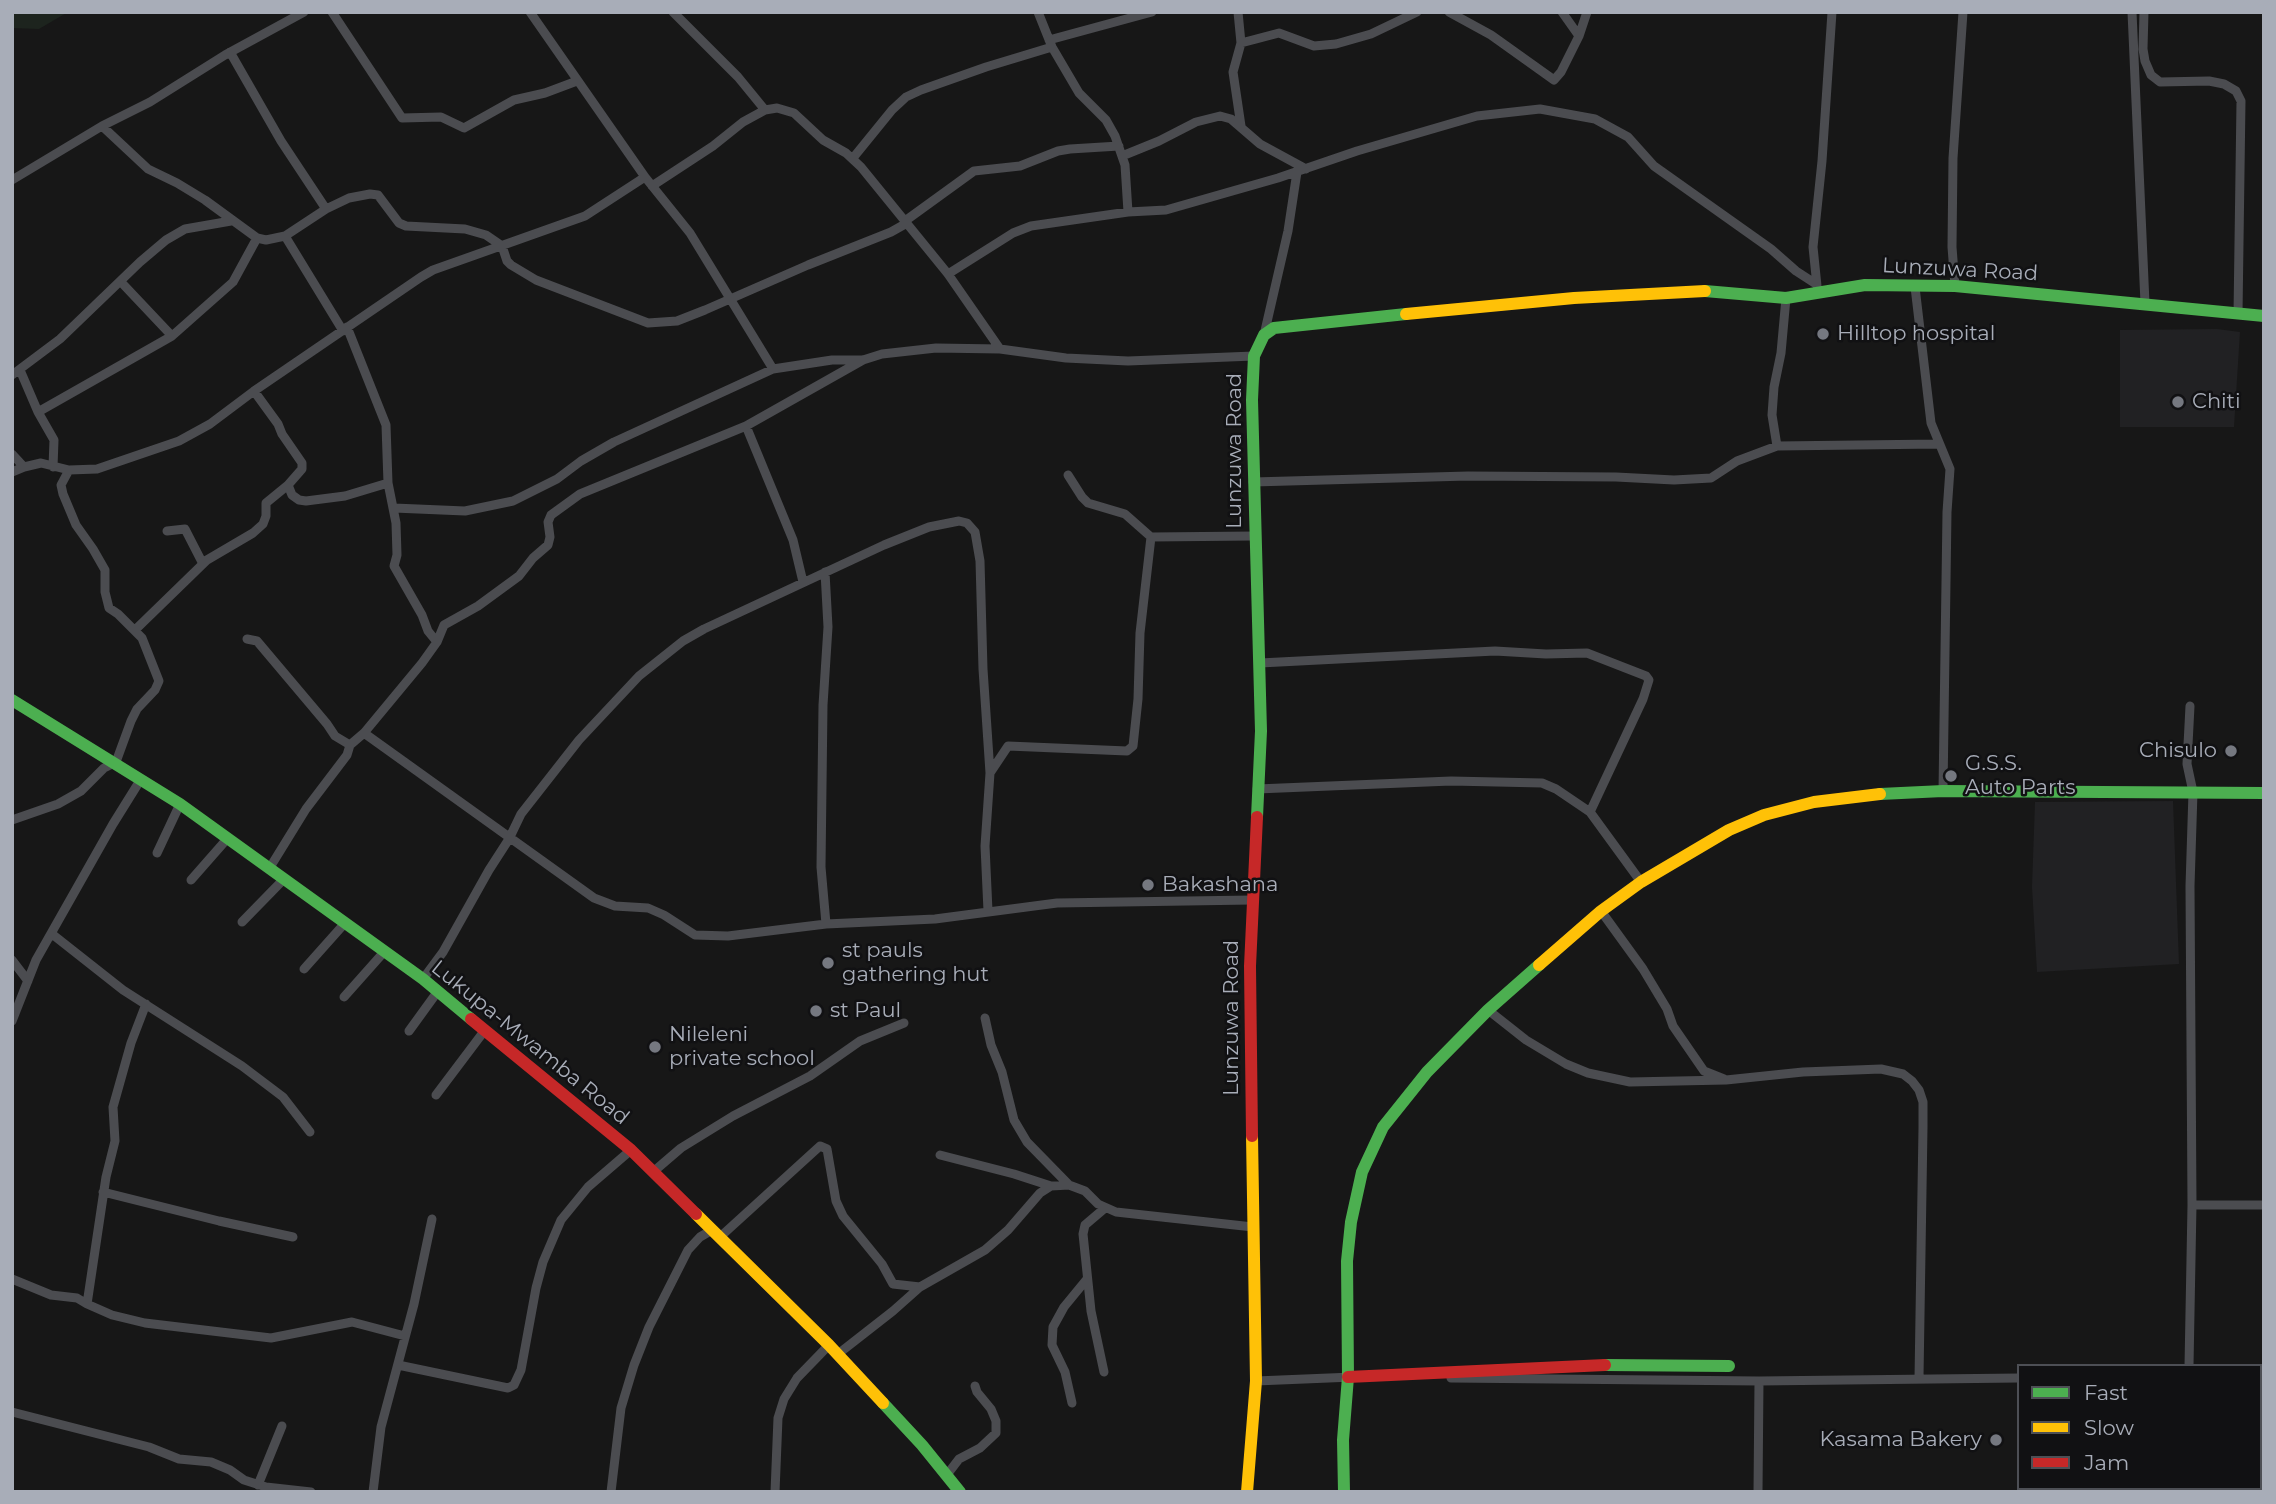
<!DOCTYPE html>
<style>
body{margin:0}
#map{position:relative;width:2276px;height:1504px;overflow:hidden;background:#171717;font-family:Montserrat,sans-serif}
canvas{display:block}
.frame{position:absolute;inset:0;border:14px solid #a8adb8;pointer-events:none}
.legend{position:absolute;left:2017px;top:1364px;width:245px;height:126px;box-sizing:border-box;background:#111113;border:2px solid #4d4f55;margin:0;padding:9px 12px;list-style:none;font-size:21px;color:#a8adb8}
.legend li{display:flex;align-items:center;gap:14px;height:35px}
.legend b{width:35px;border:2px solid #4d4f55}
</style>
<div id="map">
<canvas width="2276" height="1504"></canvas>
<div class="frame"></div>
<ul class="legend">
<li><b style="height:9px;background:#4caf50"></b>Fast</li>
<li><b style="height:9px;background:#ffc107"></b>Slow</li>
<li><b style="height:9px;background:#c62828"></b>Jam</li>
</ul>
</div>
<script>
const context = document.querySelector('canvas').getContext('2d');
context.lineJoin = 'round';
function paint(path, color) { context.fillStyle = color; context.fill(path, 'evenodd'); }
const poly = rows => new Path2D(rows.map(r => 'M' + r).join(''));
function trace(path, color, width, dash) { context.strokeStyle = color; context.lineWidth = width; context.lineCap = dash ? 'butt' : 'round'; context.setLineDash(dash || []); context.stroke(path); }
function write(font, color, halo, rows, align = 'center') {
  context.font = font + ' Montserrat,sans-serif'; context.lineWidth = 5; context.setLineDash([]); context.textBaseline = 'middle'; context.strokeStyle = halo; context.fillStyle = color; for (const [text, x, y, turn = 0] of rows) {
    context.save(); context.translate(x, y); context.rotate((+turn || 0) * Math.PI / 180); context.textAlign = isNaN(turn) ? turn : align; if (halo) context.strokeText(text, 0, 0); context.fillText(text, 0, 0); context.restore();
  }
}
const built = poly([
 [2217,329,2240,332,2234,427,2120,427,2120,330],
 [2173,801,2179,964,2037,972,2032,887,2035,802]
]);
const green = poly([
 [12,12,68,12,39,29,12,28]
]);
const street = poly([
 [332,12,402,118,441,117,464,128,514,100,545,93,577,81],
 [530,12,645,177,690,233,773,369],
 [673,12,738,77,765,110],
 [1038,12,1052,47,1079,93,1106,120,1115,136,1125,165,1128,212],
 [1238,12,1241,43,1233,72,1241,126],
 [1449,12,1491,35,1554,80,1561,72,1579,36,1587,12],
 [1562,12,1579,36],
 [2132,12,2145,303],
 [2144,12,2143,49,2145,61,2151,75,2160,82,2209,81,2224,84,2236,91,2241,101,2238,314],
 [1049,40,1152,12],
 [1241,43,1279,33,1314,46,1336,44,1371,34,1417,12],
 [230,52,281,141,326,209],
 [102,126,148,169,177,183,205,200,257,238,266,240,285,236,326,209,349,198,370,194,378,195,399,223,406,226,465,229,486,235,502,246,507,261,511,265,536,280,648,323,677,321,705,310,808,265,891,232,907,223],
 [1122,156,1159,141,1196,122,1220,116,1231,119,1260,144,1306,169],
 [853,158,892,110,906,97,921,90,986,67,1052,47],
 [12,180,102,126,150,102,225,55,304,12],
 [652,186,713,146,743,122,765,110,777,108,794,113,823,140,846,153,861,167,948,274,1000,349],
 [905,221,974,171,1020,166,1058,151,1070,149,1119,146],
 [285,236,343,331],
 [948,274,1013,233,1031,226,1128,212,1166,210,1278,178,1357,151,1477,116,1540,109,1595,119,1628,137,1654,166,1771,249,1796,271,1816,284],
 [121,282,172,336],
 [1817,286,1813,247,1822,161,1832,12],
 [1955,286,1952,247,1953,158,1963,12],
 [1915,287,1931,423,1950,469,1947,512,1943,791],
 [347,327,386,425,388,483,396,523,397,555,394,566,422,615,428,631,437,642],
 [1264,335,1288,231,1297,172],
 [20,370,38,412,54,440,53,467],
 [12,375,60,339,140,262,166,240,185,229,231,221],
 [38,412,172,336,233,282,257,238],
 [746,426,793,540,803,582],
 [1777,446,1772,415,1774,387,1781,353,1786,298],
 [12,454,24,467],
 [12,472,24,467,41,463,69,470,97,469,179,441,210,424,254,391,421,277,433,270,585,216,645,177],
 [1068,475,1082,497,1088,503,1125,514,1151,537,1254,536],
 [1253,482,1468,476,1616,477,1674,480,1711,478,1737,461,1777,446,1938,444],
 [288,485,292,495,299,500,306,501,345,496,388,483],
 [394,508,465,511,513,501,557,479,581,461,614,442,773,369,832,360,862,360],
 [167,531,185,529,203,564],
 [825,572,828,627,823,705,821,867,826,924],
 [135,630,207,560,253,533,263,524,266,516,266,503,288,485,302,469,302,463,282,434,278,424,254,391],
 [247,639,257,641,327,724,335,736,350,745],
 [1260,663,1495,651,1546,654,1587,653,1646,676,1649,680,1643,699,1590,812],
 [364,733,594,898,615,906,648,908,664,915,695,935,728,936,826,924,935,919,1057,903,1252,900],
 [990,773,1008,746,1127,751,1133,746,1138,699,1140,633,1151,537],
 [1257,789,1451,781,1542,783,1556,789,1590,812,1641,882],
 [12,820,58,804,81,791,104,768,116,762,131,721,137,709,155,690,159,681,142,638,118,614,109,608,105,592,105,570,93,549,76,525,63,494,61,485,69,470],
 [157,853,180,804],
 [269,869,306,809,347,755,350,745,364,733,422,663,437,642,444,625,478,606,519,576,533,558,548,545,550,537,548,522,551,515,580,494,746,426,863,360,882,354,936,348,1000,349,1066,358,1128,361,1254,356],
 [191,880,227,839],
 [1601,911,1643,969,1667,1009,1673,1026,1704,1071,1724,1079],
 [242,922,283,880],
 [52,934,123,990,242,1066,283,1097,310,1132],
 [12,960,28,981],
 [304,969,345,923],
 [423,979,443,952,489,870,509,839,521,814,579,740,639,676,683,641,704,629,884,545,929,527,959,521,967,523,975,532,980,561,983,669,990,773,985,846,988,911],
 [344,997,384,952],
 [1488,1010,1526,1040,1566,1064,1588,1073,1630,1082,1726,1080,1803,1072,1881,1069,1903,1074,1912,1081,1919,1090,1923,1102,1923,1127,1919,1378],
 [985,1018,991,1045,1002,1072,1014,1120,1027,1142,1069,1185],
 [12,1021,36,960,113,824,141,779],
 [409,1031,438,991],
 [436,1095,485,1030],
 [940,1155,1014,1174,1051,1186],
 [653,1172,681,1148,733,1116,810,1076,860,1041,904,1023],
 [103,1192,219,1221,293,1237],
 [2192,1205,2264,1205],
 [720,1237,820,1146,827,1149,836,1201,843,1216,882,1264,893,1284,920,1287,985,1250,1008,1230,1040,1193,1051,1186,1069,1185,1085,1191,1098,1204,1116,1212,1253,1227],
 [12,1279,51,1295,77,1298,87,1304,106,1177,115,1141,113,1107,131,1043,146,1004],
 [87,1304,112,1315,145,1323,271,1338,352,1322,405,1336],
 [838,1354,893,1311,920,1287],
 [398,1365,508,1388,514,1385,521,1370,536,1288,543,1262,561,1220,588,1187,631,1150],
 [2189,1366,2192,1205,2190,886,2193,792,2187,764,2190,706],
 [1104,1372,1091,1311,1083,1234,1085,1225,1105,1208],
 [1451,1378,1759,1381,2019,1378],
 [1256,1381,1353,1377],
 [1072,1403,1065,1372,1052,1345,1053,1327,1064,1307,1087,1279],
 [12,1412,149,1447,179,1459,211,1462,230,1470,244,1480,266,1487,311,1492],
 [946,1476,959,1459,980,1448,996,1433,996,1421,991,1409,977,1392,975,1386],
 [258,1485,282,1426],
 [2187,1488,2187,1492],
 [373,1492,381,1427,414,1304,432,1219],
 [611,1492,621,1408,634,1365,649,1327,688,1250,700,1237,712,1230],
 [775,1492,778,1418,784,1399,797,1378,829,1345],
 [1758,1492,1759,1381]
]);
const fast = poly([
 [1705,291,1786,298,1865,285,1955,286,2264,316],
 [12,700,180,804,423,979,471,1019],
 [1880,794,1943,791,2264,793],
 [1257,817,1261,731,1252,400,1254,356,1264,335,1274,328,1406,314],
 [1605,1365,1729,1366],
 [883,1403,922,1445,960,1492],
 [1344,1492,1343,1440,1348,1377,1347,1261,1351,1222,1362,1172,1383,1127,1427,1072,1488,1010,1539,965]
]);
const slow = poly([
 [1406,314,1574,298,1705,291],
 [1539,965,1601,911,1641,882,1729,830,1764,815,1814,802,1880,794],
 [696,1214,829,1345,883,1403],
 [1247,1492,1256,1381,1252,1136]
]);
const jam = poly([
 [471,1019,631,1150,696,1214],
 [1252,1136,1250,966,1257,817],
 [1348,1377,1605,1365]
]);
const markers = [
 [1823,334,7,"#757880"],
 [2178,402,7,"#757880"],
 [2231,751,7,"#757880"],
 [1951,776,7,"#757880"],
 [1148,885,7,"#757880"],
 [828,963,7,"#757880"],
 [816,1011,7,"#757880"],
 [655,1047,7,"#757880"],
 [1996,1440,7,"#757880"]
];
const streetNames = [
 ["Lunzuwa Road",1960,270,3],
 ["Lunzuwa Road",1235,451,-90],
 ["Lunzuwa Road",1232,1018,-90],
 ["Lukupa-Mwamba Road",530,1043,39]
];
const poiNames = [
 ["Hilltop hospital",1837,334],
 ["Chiti",2192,402],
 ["Chisulo",2217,751,"right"],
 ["G.S.S.",1965,764],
 ["Auto Parts",1965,788],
 ["Bakashana",1162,885],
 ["st pauls",842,951],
 ["gathering hut",842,975],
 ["st Paul",830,1011],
 ["Nileleni",669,1035],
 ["private school",669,1059],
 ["Kasama Bakery",1982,1440,"right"]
];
paint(built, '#212123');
paint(green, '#1d241e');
trace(street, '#4b4c50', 9);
trace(fast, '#4caf50', 12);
trace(slow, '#ffc107', 12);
trace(jam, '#c62828', 12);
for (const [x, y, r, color] of markers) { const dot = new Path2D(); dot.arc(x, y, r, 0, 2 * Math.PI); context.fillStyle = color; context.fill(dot); trace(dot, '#111113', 2.5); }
write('21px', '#a8adb8', '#111113', streetNames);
write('21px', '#a8adb8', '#111113', poiNames, 'left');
</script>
